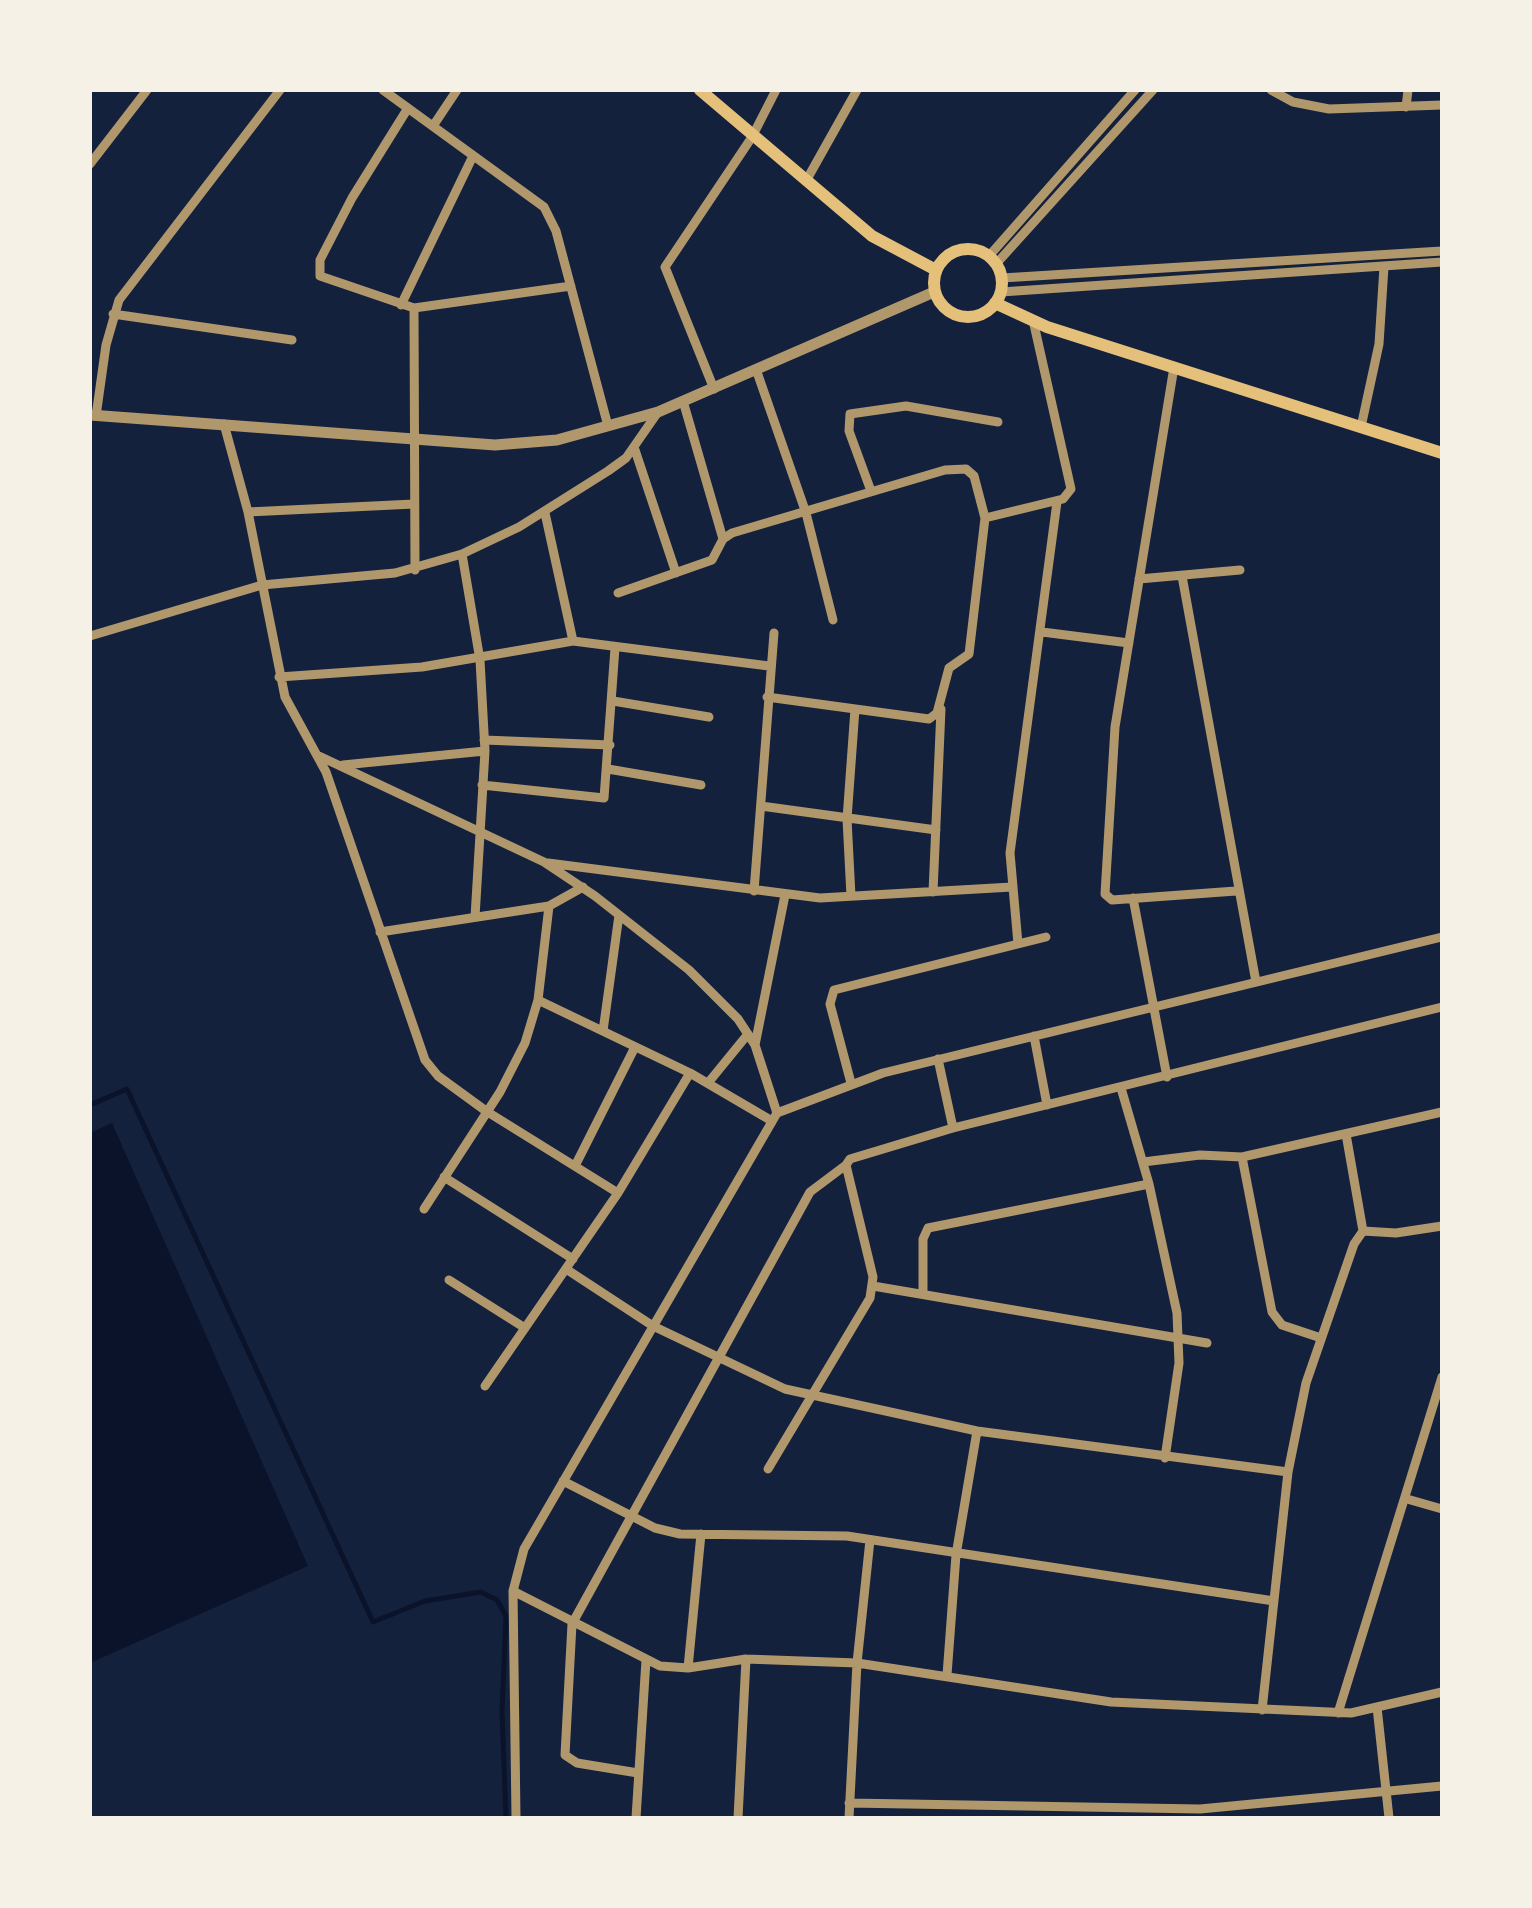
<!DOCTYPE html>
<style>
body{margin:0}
#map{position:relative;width:1532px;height:1908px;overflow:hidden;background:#14213d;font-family:"Noto Sans",sans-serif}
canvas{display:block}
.frame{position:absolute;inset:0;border:92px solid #f6f1e7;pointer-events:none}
</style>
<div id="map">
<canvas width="1532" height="1908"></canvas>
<div class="frame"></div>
</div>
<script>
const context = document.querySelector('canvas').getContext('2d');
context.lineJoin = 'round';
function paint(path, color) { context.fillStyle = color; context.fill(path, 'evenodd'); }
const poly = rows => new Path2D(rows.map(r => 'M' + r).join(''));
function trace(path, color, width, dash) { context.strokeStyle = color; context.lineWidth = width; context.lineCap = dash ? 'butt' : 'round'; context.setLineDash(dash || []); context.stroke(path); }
const water = poly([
 [112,1123,308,1566,90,1663,90,1133]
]);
const stream = poly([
 [90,1105,127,1089,373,1622,425,1601,481,1592,497,1600,506,1616,502,1711,506,1818]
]);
const minor = poly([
 [383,90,544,207,556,231,608,426],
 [1271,90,1293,102,1329,109,1442,105],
 [1406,107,1408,90],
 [408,108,352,198,320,260,320,276,414,308,571,286],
 [433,126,457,90],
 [90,164,147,90],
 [806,181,857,90],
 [989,256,1135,90],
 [996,264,1153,90],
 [1002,278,1442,251],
 [1001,292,1442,262],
 [401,305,473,156],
 [414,308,415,570],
 [113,314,292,340],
 [1174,367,1115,727,1105,894,1112,900,1236,891],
 [757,372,806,513,833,620],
 [714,389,665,267,752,137,776,90],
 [683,401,723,539],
 [96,416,106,345,119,300,280,90],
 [224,424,248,512,285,697,326,772,425,1060,438,1076,486,1111,618,1193],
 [1361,427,1379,344,1384,267],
 [634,447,676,573],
 [871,491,849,431,850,414,906,406,998,422],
 [248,512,414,504],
 [545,513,573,641],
 [985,518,1063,499,1071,489,1033,320],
 [462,554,480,660,485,751,475,917],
 [1182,576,1256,982],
 [1139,579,1240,570],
 [618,593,712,560,723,539,732,533,945,470,966,469,974,476,985,518,969,654,949,668,937,713,929,719,767,697],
 [1042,632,1129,643],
 [90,636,262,585,395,573,462,554,519,527,608,471,626,458,658,412],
 [279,677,422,667,573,641,769,666],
 [613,701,709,717],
 [484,740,610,745],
 [319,756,544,862,595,896,689,970,738,1019,755,1045,777,1113],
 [343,765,485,751],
 [608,769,701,785],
 [482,785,604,798,615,648],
 [761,806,936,830],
 [548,863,820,898,1012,887],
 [754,891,774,633],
 [933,892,941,709],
 [851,896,847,819,855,709],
 [1133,898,1167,1077],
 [380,932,549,906],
 [1018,944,1010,853,1057,502],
 [538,1000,690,1073,772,1121],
 [603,1031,619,915],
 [1034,1036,1047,1105],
 [755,1045,785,895],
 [938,1059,953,1128],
 [708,1083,748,1034],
 [851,1083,830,1004,834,990,1046,937],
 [1121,1088,1149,1184,1177,1313,1179,1363,1165,1458],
 [1346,1134,1363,1231],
 [1242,1157,1272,1312,1282,1325,1321,1338],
 [1143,1162,1200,1155,1242,1157,1442,1112],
 [575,1166,635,1047],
 [444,1177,573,1259],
 [424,1209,500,1092,525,1043,538,1000,549,906,583,887],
 [566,1269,653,1326,785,1389,977,1431,1288,1472],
 [449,1280,525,1328],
 [873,1286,1207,1343],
 [923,1294,923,1239,928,1228,1149,1184],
 [485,1386,618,1193,690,1073],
 [768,1469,870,1298,873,1277,846,1165,850,1159,953,1128,1442,1007],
 [563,1481,655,1528,680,1534,847,1536,1274,1601],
 [1407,1499,1442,1509],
 [513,1591,660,1666,688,1668,746,1659,857,1663,1111,1702,1351,1713,1442,1692],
 [688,1668,701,1534],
 [947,1675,956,1555,977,1431],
 [1377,1707,1389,1818],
 [1262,1710,1288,1472,1306,1383,1354,1244,1363,1231,1396,1233,1442,1226],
 [1338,1713,1442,1377],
 [638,1773,577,1763,565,1755,572,1624,810,1192,846,1165],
 [849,1803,1200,1809,1442,1786],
 [516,1818,513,1591,524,1549,777,1113,883,1073,1442,937],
 [636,1818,646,1660],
 [738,1818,746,1659],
 [849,1818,857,1663,870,1540]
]);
const tertiary = poly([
 [90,415,495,445,557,440,658,412,934,292]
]);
const secondary = poly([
 [700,90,872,236,936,270],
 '934 283a34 34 0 1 1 68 0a34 34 0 1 1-68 0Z',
 [995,303,1047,327,1442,453]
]);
paint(water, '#0b132b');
trace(stream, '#0b132b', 5);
trace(minor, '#b1986c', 9);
trace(tertiary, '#b1986c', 11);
trace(secondary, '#e5c07b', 12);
</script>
